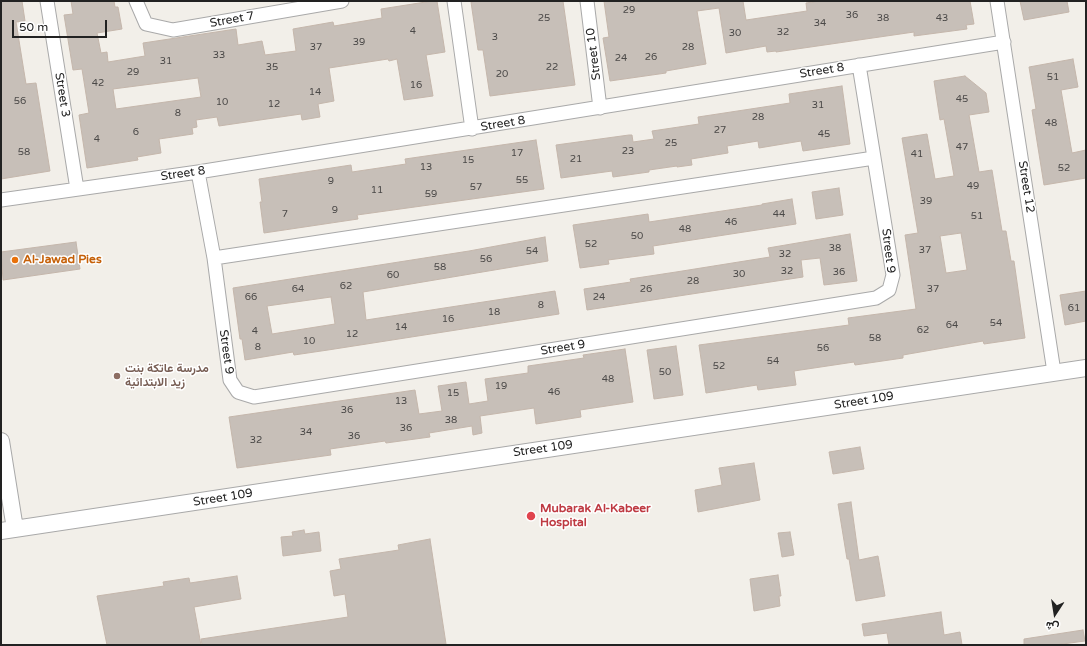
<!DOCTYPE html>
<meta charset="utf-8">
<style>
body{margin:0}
#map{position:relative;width:1087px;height:646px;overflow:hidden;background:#f2efe9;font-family:"Varela Round",Vazirmatn,sans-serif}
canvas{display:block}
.frame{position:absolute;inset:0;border:2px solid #222;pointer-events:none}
.north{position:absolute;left:1035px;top:594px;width:40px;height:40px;-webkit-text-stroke:3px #fff;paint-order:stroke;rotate:192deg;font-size:11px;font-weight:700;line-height:16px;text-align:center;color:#222}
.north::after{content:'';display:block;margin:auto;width:14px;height:18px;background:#222;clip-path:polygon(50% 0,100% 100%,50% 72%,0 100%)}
.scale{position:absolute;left:12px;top:20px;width:95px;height:18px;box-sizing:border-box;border:2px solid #222;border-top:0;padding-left:5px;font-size:12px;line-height:14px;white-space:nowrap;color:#222;-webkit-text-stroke:3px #fff;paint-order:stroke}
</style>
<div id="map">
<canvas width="1087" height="646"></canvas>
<div class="frame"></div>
<div class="north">ش</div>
<div class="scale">50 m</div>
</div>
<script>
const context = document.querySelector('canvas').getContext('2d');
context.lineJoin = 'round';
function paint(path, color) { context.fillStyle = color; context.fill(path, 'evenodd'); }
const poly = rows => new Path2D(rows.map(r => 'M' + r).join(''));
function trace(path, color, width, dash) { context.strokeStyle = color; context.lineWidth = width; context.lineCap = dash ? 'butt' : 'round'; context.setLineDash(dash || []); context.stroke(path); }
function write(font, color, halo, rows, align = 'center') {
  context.font = font + ' "Varela Round",Vazirmatn,sans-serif'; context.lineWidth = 3; context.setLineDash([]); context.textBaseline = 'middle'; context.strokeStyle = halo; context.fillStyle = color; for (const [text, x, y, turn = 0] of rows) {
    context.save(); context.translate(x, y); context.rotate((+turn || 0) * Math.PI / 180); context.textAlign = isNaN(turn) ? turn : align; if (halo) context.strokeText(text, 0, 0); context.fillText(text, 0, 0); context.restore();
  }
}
const building = poly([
 [1,1,22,1,25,21,16,22,26,84,36,83,50,171,1,179,1,1],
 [71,1,114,1,115,7,118,7,122,29,97,33,101,53,107,52,108,62,145,56,143,43,236,29,238,45,262,41,265,55,296,51,293,29,333,22,334,26,382,18,381,9,432,1,437,1,445,52,426,55,433,96,404,100,397,59,389,61,388,59,329,68,334,101,318,104,320,117,302,120,301,114,219,126,217,117,196,120,197,127,192,128,193,134,159,139,161,153,137,157,138,160,87,168,79,115,89,113,82,69,73,70,64,15,73,14,71,1],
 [198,78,201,97,116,109,113,89,198,78],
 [477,1,563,1,575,85,490,96,483,50,478,50,471,2,477,1],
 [604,1,743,1,746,20,807,11,806,3,819,1,970,1,974,24,966,25,967,29,914,36,914,32,776,52,776,51,767,52,766,46,726,53,719,8,697,11,706,64,666,71,666,73,610,81,603,38,609,37,604,1],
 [1020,1,1067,1,1069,12,1024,20,1020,1],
 [1073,59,1078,87,1061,90,1072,153,1086,150,1086,178,1044,185,1032,110,1036,109,1029,67,1073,59],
 [965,76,986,93,989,112,969,115,979,172,992,170,1002,231,1006,231,1011,261,1014,261,1025,338,984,344,983,341,903,355,903,358,855,365,854,362,794,371,796,385,758,390,757,385,706,393,699,345,849,325,848,318,916,309,905,235,918,233,902,138,927,134,935,179,954,176,944,119,940,120,934,81,965,76],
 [961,233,967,270,946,273,940,236,961,233],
 [842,86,850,144,803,151,801,141,759,148,758,141,727,146,728,153,691,159,692,165,677,167,677,166,649,170,649,172,613,177,612,171,561,178,556,145,629,135,632,135,633,142,654,139,652,131,699,124,698,117,790,103,789,94,842,86],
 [536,140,544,189,357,215,358,219,264,233,260,202,262,202,259,179,351,165,352,172,406,164,405,159,536,140],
 [839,188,843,215,816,219,812,192,839,188],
 [792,199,796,224,653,246,654,254,608,260,609,264,580,268,573,225,648,214,649,222,762,205,762,204,792,199],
 [850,234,857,281,824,285,820,258,801,260,803,277,587,310,584,289,631,282,630,279,676,272,770,257,768,248,850,234],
 [545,237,548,261,363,292,366,320,555,291,559,314,328,350,294,355,293,352,245,360,242,339,240,339,233,288,469,251,545,237],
 [331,297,335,324,272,334,267,306,331,297],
 [76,242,80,269,3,280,1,252,76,242],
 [1086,291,1086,321,1065,325,1060,295,1086,291],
 [676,346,683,395,654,399,647,350,676,346],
 [625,349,633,402,580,410,581,417,536,424,534,408,480,416,482,433,473,435,472,426,429,433,430,437,386,443,385,441,330,449,331,455,237,468,229,417,415,390,419,414,442,411,438,386,466,382,469,404,488,401,485,379,528,373,528,366,584,358,583,355,625,349],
 [860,447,864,469,833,474,829,452,860,447],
 [754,463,760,500,698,512,695,490,722,485,719,468,754,463],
 [851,502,859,560,878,556,885,596,856,601,849,559,847,559,838,504,851,502],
 [304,530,305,534,319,532,321,551,283,556,281,537,293,536,292,532,304,530],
 [790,532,794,555,782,557,778,533,790,532],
 [430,539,446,644,202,645,201,639,348,617,345,594,334,596,330,571,341,569,339,559,399,550,398,545,430,539],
 [778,575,781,596,779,596,780,606,754,611,750,579,778,575],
 [237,576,241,599,194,607,201,645,107,645,97,596,164,586,163,582,189,578,190,583,237,576],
 [941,612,944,635,960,632,962,645,889,645,887,633,864,636,862,624,941,612],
 [1083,630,1085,641,1055,645,1024,645,1024,639,1083,630]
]);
const minor = poly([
 [47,1,77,189],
 [136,1,146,24,173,30,342,1],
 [454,1,472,129],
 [587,1,600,108],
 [997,1,1054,372],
 [198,172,214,258,230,380,238,392,254,397,876,298,889,290,893,275,859,65],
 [1,200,198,172,1004,42],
 [214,258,874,158]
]);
const tertiary = poly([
 [1,441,15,529],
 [1,531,1086,368]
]);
const markers = [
 [15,260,4,"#e8710a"],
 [117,376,4,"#8d6e63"],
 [531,516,5,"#e0444e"]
];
const numberNames = [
 ["29",629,10],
 ["36",852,15],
 ["25",544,18],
 ["38",883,18],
 ["43",942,18],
 ["34",820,23],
 ["4",413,31],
 ["32",783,32],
 ["30",735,33],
 ["3",495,37],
 ["39",359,42],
 ["37",316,47],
 ["28",688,47],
 ["33",219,55],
 ["26",651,57],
 ["24",621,58],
 ["31",166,61],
 ["35",272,67],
 ["22",552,67],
 ["29",133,72],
 ["20",502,74],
 ["51",1053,77],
 ["42",98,83],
 ["16",416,85],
 ["14",315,92],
 ["45",962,99],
 ["56",20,101],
 ["10",222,102],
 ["12",274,104],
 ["31",818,105],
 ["8",178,113],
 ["28",758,117],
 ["48",1051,123],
 ["27",720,130],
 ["6",136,132],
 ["45",824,134],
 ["4",97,139],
 ["25",671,143],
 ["47",962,147],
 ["23",628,151],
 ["58",24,152],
 ["17",517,153],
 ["41",917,154],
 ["21",576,159],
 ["15",468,160],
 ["13",426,167],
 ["52",1064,168],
 ["55",522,180],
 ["9",331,181],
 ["49",973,186],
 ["57",476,187],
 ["11",377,190],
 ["59",431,194],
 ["39",926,201],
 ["9",335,210],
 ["7",285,214],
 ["44",779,214],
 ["51",977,216],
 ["46",731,222],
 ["48",685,229],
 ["50",637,236],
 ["52",591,244],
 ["38",835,248],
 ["37",925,250],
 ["54",532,251],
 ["32",785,254],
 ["56",486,259],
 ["58",440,267],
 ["32",787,271],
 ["36",839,272],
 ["30",739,274],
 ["60",393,275],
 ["28",693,281],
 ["62",346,286],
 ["64",298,289],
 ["26",646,289],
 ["37",933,289],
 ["66",251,297],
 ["24",599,297],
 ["8",541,305],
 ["61",1074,308],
 ["18",494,312],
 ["16",448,319],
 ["54",996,323],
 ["64",952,325],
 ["14",401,327],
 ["62",923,330],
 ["4",255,331],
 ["12",352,334],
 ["58",875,338],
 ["10",309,341],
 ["8",258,347],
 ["56",823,348],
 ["54",773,361],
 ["52",719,366],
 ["50",665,372],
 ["48",608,379],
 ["19",501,386],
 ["46",554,392],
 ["15",453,393],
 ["13",401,401],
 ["36",347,410],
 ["38",451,420],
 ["36",406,428],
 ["34",306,432],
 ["36",354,436],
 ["32",256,440]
];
const streetNames = [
 ["Street 7",232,20,-10],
 ["Street 10",594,54,-97],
 ["Street 8",822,71,-9],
 ["Street 3",62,95,81],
 ["Street 8",503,124,-9],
 ["Street 8",183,174,-8],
 ["Street 12",1026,187,81],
 ["Street 9",888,251,83],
 ["Street 9",563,348,-9],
 ["Street 9",226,352,82],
 ["Street 109",864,401,-9],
 ["Street 109",543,449,-8],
 ["Street 109",223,498,-9]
];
const foodNames = [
 ["Al-Jawad Pies",23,260]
];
const educationNames = [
 ["مدرسة عاتكة بنت",125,369],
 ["زيد الابتدائية",125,383]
];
const healthNames = [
 ["Mubarak Al-Kabeer",540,509],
 ["Hospital",540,523]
];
paint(building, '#c7bfb8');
trace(building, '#c4b6ab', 1);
trace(minor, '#a9a9a9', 15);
trace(tertiary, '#a9a9a9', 18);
trace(minor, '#fff', 13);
trace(tertiary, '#fff', 16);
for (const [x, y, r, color] of markers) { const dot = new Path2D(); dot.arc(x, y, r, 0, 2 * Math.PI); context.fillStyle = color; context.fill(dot); trace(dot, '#fff', 1.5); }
write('10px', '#4b4948', null, numberNames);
write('12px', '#222', '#fff', streetNames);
write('bold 12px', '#c56008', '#fff', foodNames, 'left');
write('bold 12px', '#785e54', '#fff', educationNames, 'left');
write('bold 12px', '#be3a42', '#fff', healthNames, 'left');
</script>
